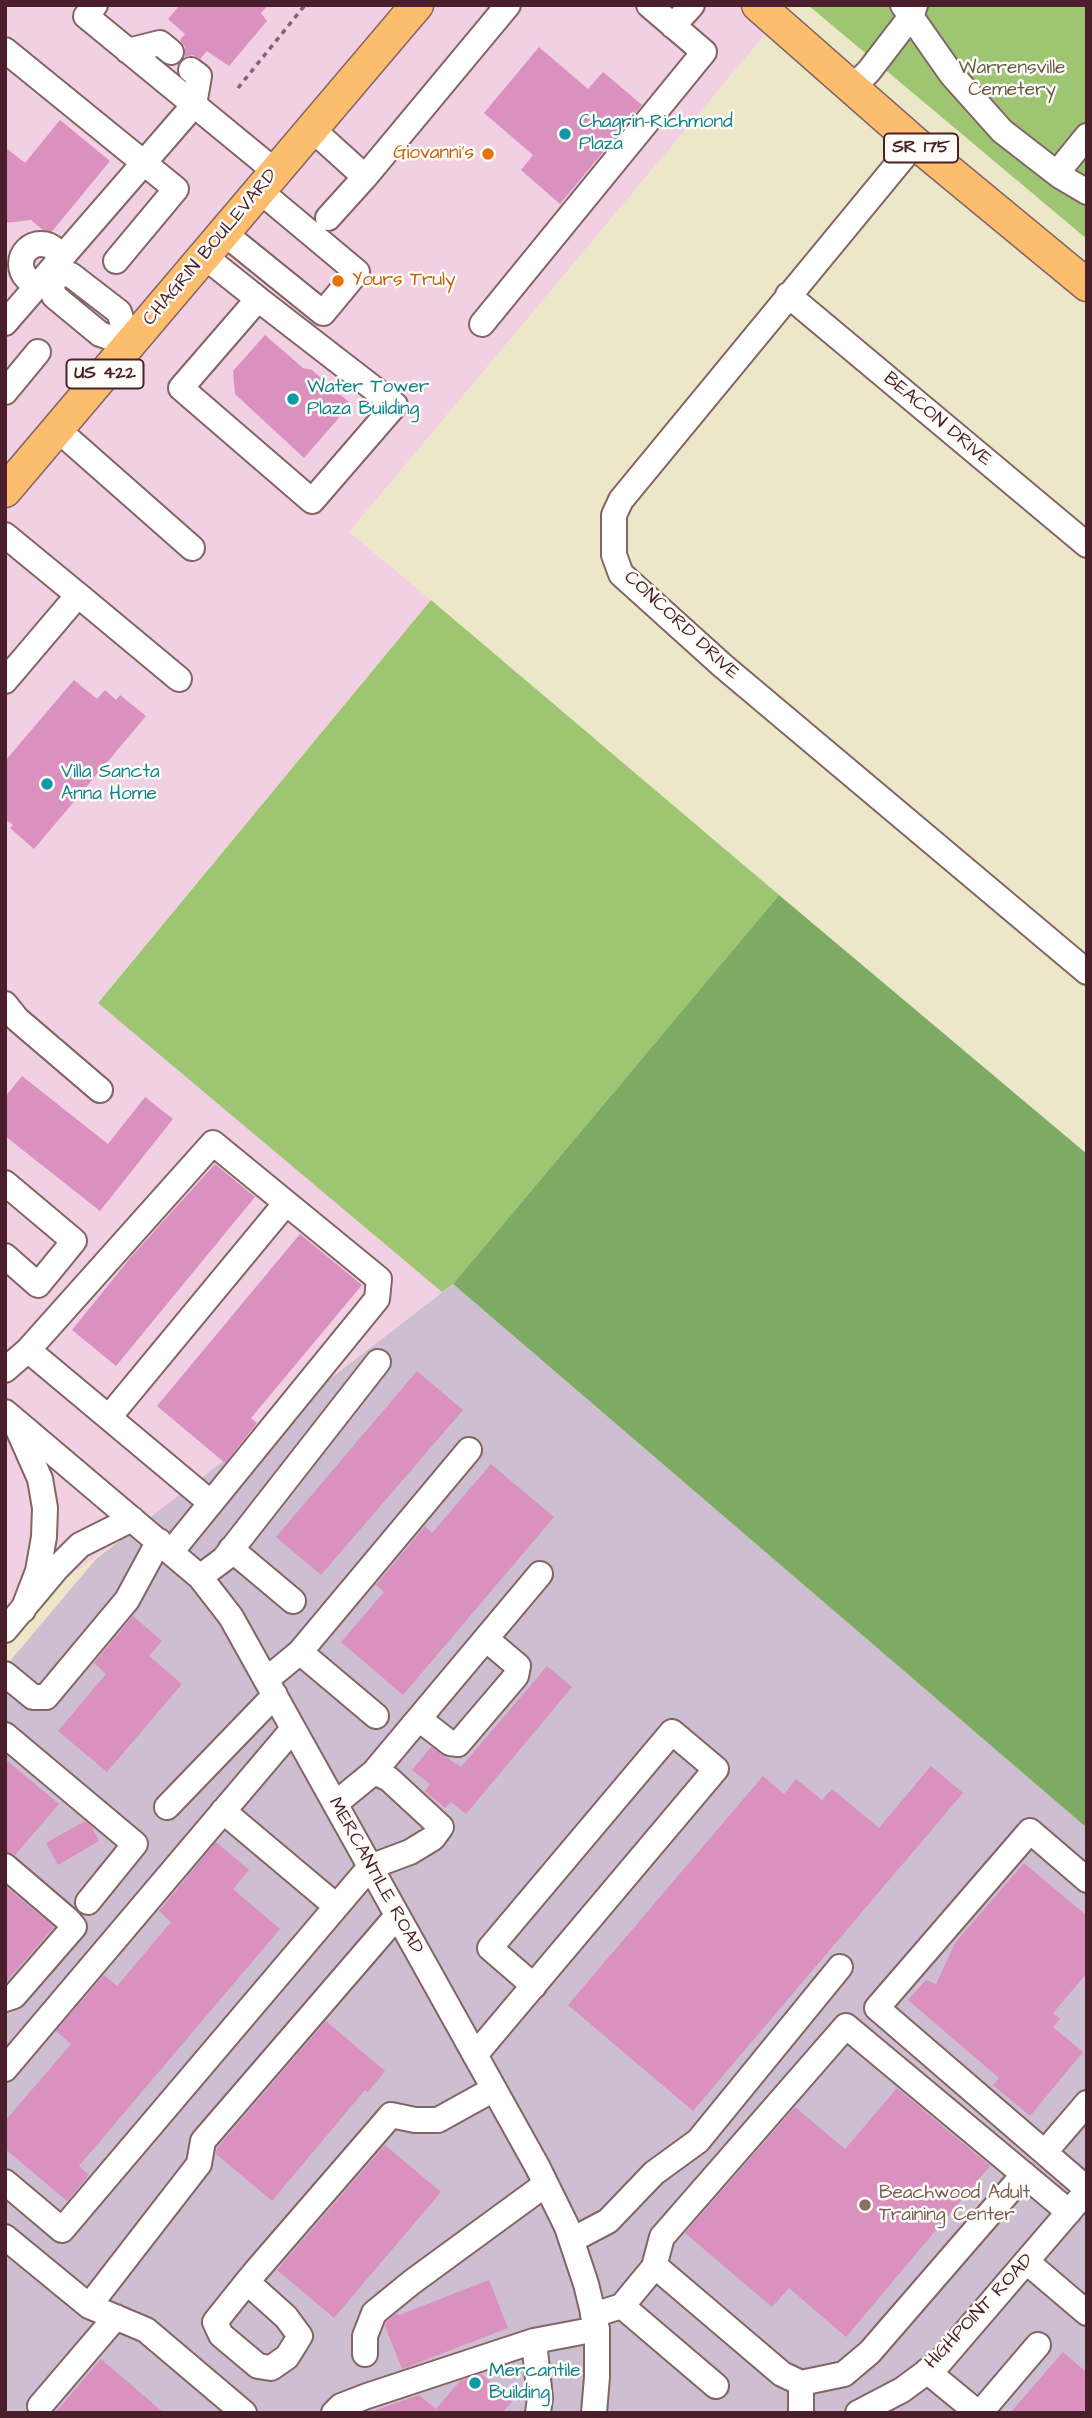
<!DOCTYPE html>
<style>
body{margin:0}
#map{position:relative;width:1092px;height:2418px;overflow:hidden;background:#ede7ca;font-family:"Architects Daughter",sans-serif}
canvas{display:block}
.frame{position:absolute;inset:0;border:7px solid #4a1f2b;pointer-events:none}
</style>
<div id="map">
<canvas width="1092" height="2418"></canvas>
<div class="frame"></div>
</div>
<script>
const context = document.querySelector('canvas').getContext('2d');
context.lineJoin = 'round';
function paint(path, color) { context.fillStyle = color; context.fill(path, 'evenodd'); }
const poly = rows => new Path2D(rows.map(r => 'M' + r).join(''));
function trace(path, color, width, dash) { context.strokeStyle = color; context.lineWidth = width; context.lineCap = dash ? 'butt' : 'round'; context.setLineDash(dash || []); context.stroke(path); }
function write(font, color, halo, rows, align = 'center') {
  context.font = font + ' "Architects Daughter",sans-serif'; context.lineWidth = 5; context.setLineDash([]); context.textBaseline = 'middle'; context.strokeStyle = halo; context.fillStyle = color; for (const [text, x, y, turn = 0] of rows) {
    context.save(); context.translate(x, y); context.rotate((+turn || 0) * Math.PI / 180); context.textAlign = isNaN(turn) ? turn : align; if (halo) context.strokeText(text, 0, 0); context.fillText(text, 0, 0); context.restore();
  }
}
const built = poly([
 [5,5,758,5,776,21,349,532,431,600,98,1002,442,1292,149,1518,132,1519,111,1546,23,1610,5,1630]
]);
const industrial = poly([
 [453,1284,1087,1828,1087,2413,5,2413,5,1667,96,1559]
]);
const green = poly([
 [808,5,1087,5,1087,239],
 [431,600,779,895,453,1284,442,1292,98,1003]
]);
const forest = poly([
 [779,895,1087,1154,1087,1828,453,1284]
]);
const building = poly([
 [180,5,268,5,261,13,267,21,229,66,207,51,200,59,193,55,185,57,185,47,180,40,185,34,168,19],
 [539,47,588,89,603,72,642,105,560,204,521,170,533,155,484,113],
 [60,120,110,161,49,235,31,220,5,223,5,147,25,163],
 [265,335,303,368,312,370,351,404,304,458,235,394,233,371],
 [74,680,97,699,105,690,116,700,120,695,146,716,34,849,10,828,13,825,5,819,5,761],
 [22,1076,108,1144,145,1097,173,1119,100,1211,5,1136,5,1097],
 [215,1164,255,1197,116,1366,72,1330,131,1257],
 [300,1234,362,1285,251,1418,257,1423,225,1463,157,1406],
 [417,1371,463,1410,321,1575,276,1537],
 [491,1464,554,1517,403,1695,341,1642,384,1592,376,1585,425,1526,432,1533],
 [133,1616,162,1641,149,1656,182,1684,107,1772,58,1731,106,1674,94,1663],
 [547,1666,572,1687,466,1814,451,1802,445,1808,425,1791,430,1784,412,1770,431,1747,461,1767],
 [5,1759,59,1804,15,1855,5,1851],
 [931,1766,963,1793,693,2111,568,2005,763,1776,784,1794,796,1779,822,1800,832,1789,879,1828],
 [85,1821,92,1827,99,1841,58,1865,46,1843],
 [216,1842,249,1870,233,1889,280,1929,79,2166,89,2175,67,2201,5,2149,5,2121,71,2044,56,2031,104,1975,117,1986,171,1922,159,1911],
 [1024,1863,1087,1916,1087,1973,1053,2013,1060,2019,1053,2027,1083,2052,1030,2116,993,2085,999,2078,908,2000,926,1980,936,1984,955,1943],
 [5,1886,54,1927,5,1983],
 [326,2021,385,2071,368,2092,365,2090,272,2201,216,2154,217,2148],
 [897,2088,990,2166,846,2337,789,2288,772,2307,685,2233,795,2107,845,2149],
 [385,2145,441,2192,334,2318,277,2270],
 [489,2280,508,2328,402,2369,385,2326,386,2322,397,2313,399,2315],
 [1063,2352,1087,2373,1087,2413,1010,2413],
 [101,2359,164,2413,55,2413],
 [481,2374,513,2400,502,2413,368,2413,419,2395,436,2409,460,2381]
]);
const path = poly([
 [238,88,305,5]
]);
const minor = poly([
 [95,5,86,16,276,172],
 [903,5,952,75,1002,131,1060,176,1087,192],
 [673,26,692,5],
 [5,50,176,189,116,261],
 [128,51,160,43,171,52],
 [852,88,869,71,912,15,915,5],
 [312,129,365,177,508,5],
 [915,143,621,500,614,515,614,555,621,574,723,666,1087,972],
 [1057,173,1087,136],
 [328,218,365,177],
 [224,233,323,313,357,272,260,191],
 '21 264a20 20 0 1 1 40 0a20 20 0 1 1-40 0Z',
 [204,256,258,299,181,388,312,501,395,405,258,299],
 [49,273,71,275,119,312,129,344],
 [49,273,54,296,100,334,129,344],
 [788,295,1087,545],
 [5,323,194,105,199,76,191,70],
 [482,324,704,52,649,5],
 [5,392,38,352],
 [57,429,192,548],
 [5,535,78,595,5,681],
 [78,595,179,679],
 [5,1004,17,1019,100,1090],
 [5,1183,74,1241,38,1285,5,1256],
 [28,1350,213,1143,379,1279,377,1299,171,1552],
 [5,1370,28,1350,211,1503],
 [5,1412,200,1577,231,1617,537,2166,567,2227,586,2284,597,2329,597,2377,594,2413],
 [109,1417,286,1203],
 [17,1427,40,1479,45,1508,44,1537,38,1571,23,1610],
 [231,1549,293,1601],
 [200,1577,224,1559,378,1362],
 [5,1630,57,1568,80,1545,132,1519],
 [300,1652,376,1716],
 [5,1674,33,1697,46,1697,127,1600,159,1541],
 [266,1680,300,1652,469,1450],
 [419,1719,450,1743,458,1744,516,1676,518,1666,486,1639],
 [5,1735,135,1844,88,1902],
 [374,1772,540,1574],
 [167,1807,275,1695],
 [223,1811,336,1906],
 [5,1866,67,1919,74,1927,14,1996,5,1999],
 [1087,1880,1030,1831,877,2008,1087,2189],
 [475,2055,716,1769,672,1732,490,1948,534,1986],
 [5,2069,293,1729],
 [1045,2152,1087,2103],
 [5,2182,62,2230,370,1867,410,1852,433,1838,441,1827,389,1779,374,1772,335,1804],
 [5,2237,89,2306,146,2330,244,2413],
 [572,2240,608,2221,654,2173,698,2141,840,1967],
 [1027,2262,1087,2313],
 [654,2267,662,2237,846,2026,1069,2212],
 [247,2282,286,2317,300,2336,287,2357,271,2368,258,2366,221,2335,215,2322,247,2282,256,2271,391,2115,415,2120,438,2120,494,2089],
 [89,2306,199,2164,203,2141,397,1916],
 [622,2306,716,2386],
 [593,2315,622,2306,655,2266,782,2374,801,2383,801,2413],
 [365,2354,365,2336,374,2313,412,2282,546,2184],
 [927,2371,978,2413],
 [801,2383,844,2374,870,2352,1024,2174],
 [40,2406,116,2317],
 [334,2413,341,2406,367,2396,534,2341],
 [538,2413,540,2398,534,2341,597,2329],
 [858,2413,902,2390,940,2362,1079,2200],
 [980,2413,1038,2345]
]);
const major = poly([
 [758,5,915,143,1087,285],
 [5,491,417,5]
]);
const markers = [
 [565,134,7,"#0f9aa8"],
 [488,154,7,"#e8710a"],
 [338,281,7,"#e8710a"],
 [293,399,7,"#0f9aa8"],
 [47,784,7,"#0f9aa8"],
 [865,2205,7,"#8d6e63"],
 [475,2383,7,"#0f9aa8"]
];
const shields = [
 [921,148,74],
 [105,374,77]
];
const shieldNames = [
 ["SR 175",921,148],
 ["US 422",105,374]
];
const parkNames = [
 ["Warrensville",1012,69],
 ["Cemetery",1012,91]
];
const cultureNames = [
 ["Chagrin-Richmond",579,123],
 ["Plaza",579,145],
 ["Water Tower",307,388],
 ["Plaza Building",307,410],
 ["Villa Sancta",61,773],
 ["Anna Home",61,795],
 ["Mercantile",489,2372],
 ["Building",489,2394]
];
const foodNames = [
 ["Giovanni's",474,154],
 ["Yours Truly",352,281,"left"]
];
const streetNames = [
 ["CHAGRIN BOULEVARD",211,248,-50],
 ["BEACON DRIVE",937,420,40],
 ["CONCORD DRIVE",681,626,43],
 ["MERCANTILE ROAD",375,1876,61],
 ["HIGHPOINT ROAD",980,2312,-47]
];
const educationNames = [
 ["Beachwood Adult",879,2194],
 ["Training Center",879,2216]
];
paint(built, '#f1d0e3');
paint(industrial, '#cebed1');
paint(green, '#9ec672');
paint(forest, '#7eab64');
paint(building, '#db91c0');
trace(minor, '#836563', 28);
trace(major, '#836563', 35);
trace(path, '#836563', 3.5, [5, 5]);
trace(minor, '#fff', 24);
trace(major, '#fcbd6f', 32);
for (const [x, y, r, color] of markers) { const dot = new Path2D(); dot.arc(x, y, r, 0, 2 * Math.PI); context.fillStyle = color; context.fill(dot); trace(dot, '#fdfcf7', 2.5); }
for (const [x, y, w] of shields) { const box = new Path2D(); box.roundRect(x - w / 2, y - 14.5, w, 29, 5); context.fillStyle = '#fdfcf7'; context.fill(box); trace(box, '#4a1f2b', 2); }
write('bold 18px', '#4a1f2b', null, shieldNames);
write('19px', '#675944', '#fdfcf7', parkNames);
write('19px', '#0d838f', '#fdfcf7', cultureNames, 'left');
write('19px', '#c56008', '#fdfcf7', foodNames, 'right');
write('19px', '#4a1f2b', '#fdfcf7', streetNames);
write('19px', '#785e54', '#fdfcf7', educationNames, 'left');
</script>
